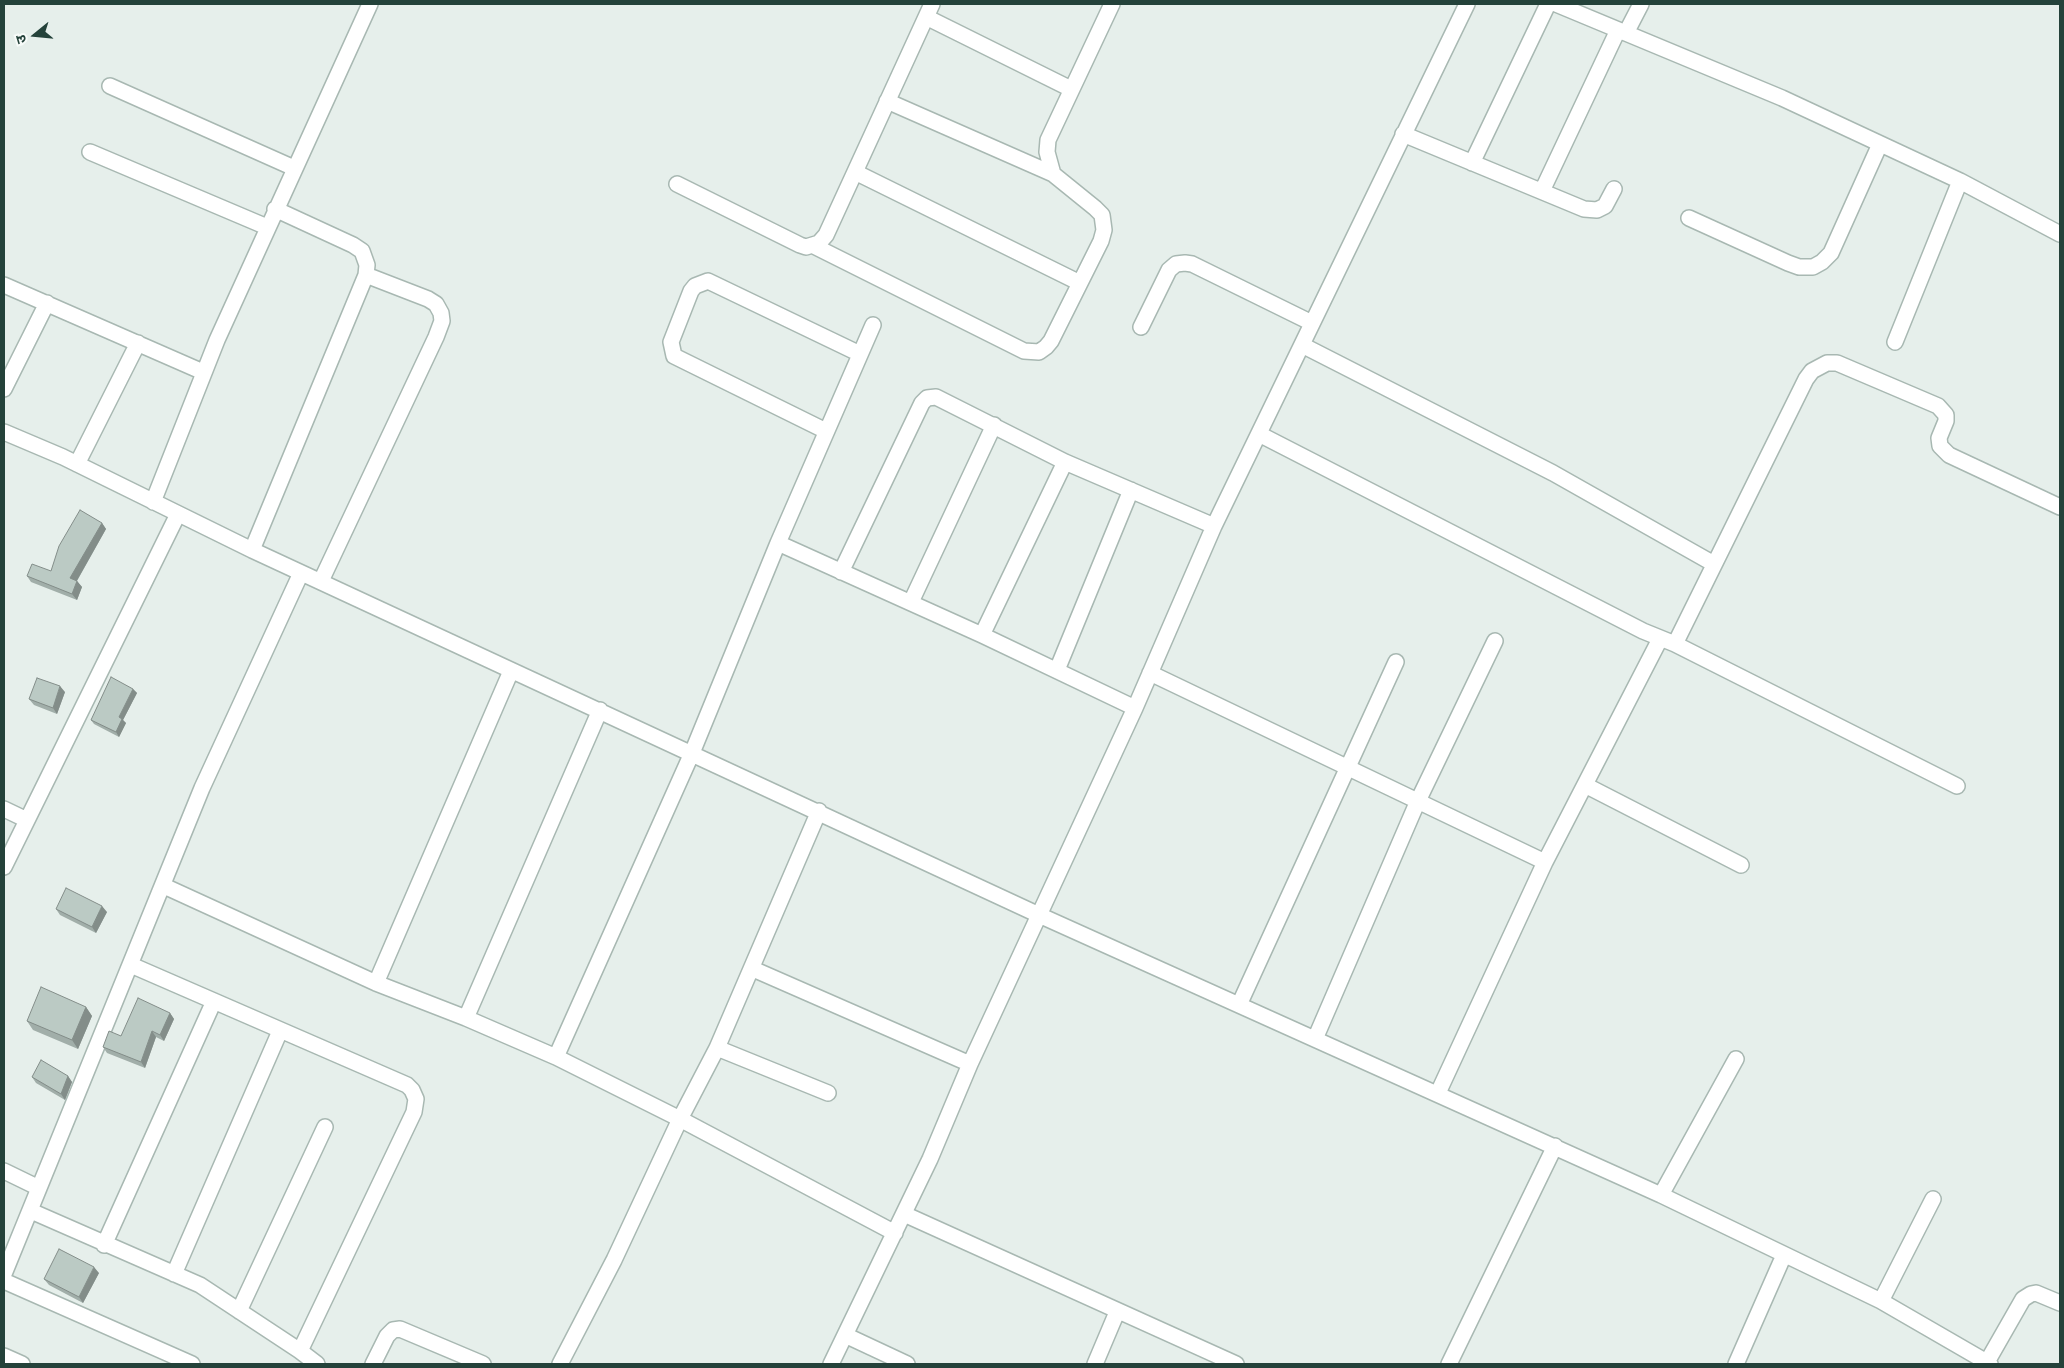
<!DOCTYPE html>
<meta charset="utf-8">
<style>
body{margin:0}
#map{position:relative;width:2064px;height:1368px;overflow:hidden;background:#e6efeb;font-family:"Golos Text","Noto Sans Devanagari",sans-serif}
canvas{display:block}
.frame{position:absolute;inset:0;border:5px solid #24423a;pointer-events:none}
.north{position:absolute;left:10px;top:10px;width:50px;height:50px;-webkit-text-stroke:4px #f7fbf9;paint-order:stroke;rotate:253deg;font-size:14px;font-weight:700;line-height:20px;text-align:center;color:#24423a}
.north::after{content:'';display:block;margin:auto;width:18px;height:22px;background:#24423a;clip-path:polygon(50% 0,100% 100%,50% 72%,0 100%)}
</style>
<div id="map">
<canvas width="2064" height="1368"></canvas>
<div class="frame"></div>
<div class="north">उ</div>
</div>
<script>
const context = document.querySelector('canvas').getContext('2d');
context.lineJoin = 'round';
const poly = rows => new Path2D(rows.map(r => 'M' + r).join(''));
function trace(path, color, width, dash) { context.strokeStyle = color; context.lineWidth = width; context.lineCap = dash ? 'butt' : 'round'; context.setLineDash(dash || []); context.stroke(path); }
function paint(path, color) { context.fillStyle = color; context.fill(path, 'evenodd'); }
const minor = poly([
 [1556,4,1782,98,1960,181,2060,234],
 [926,17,1071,89],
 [1626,33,1641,4],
 [110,86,294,168],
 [887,101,1053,174],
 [1403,134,1584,209,1597,210,1605,206,1614,189],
 [90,152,267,227],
 [1472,163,1548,4],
 [855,172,1080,283],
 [677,184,800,245,806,247,819,243,826,235,932,4],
 [1542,191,1618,30],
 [1689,218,1788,263,1799,267,1813,267,1822,262,1831,253,1880,144],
 [814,246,1024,351,1039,352,1046,347,1051,341,1101,241,1104,230,1102,215,1095,208,1053,174,1047,152,1048,140,1112,4],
 [4,285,203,372],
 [1141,327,1169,270,1176,264,1185,263,1192,264,1312,323],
 [1895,342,1960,181],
 [1302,345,1553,473,1714,564],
 [4,389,47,303],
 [826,431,674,356,671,342,691,291,695,286,708,281,860,354],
 [4,432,63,457,252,550,1039,915,1661,1195,1881,1301,1990,1364],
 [1259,434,1643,631,1675,644,1957,786],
 [77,464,138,343],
 [153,502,217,340,370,4],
 [778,543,982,635,1135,708],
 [252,550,366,275,367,265,362,251,353,245,275,209],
 [841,572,922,403,927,398,936,397,1065,462,1214,526],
 [321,581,436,337,442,321,441,313,436,304,428,299,366,275],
 [911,602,994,425],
 [982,635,1065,462],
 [1675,644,1806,379,1812,371,1827,363,1837,363,1938,406,1946,415,1946,421,1939,438,1940,446,1949,455,2060,507],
 [1057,670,1131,490],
 [1150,673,1545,862],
 [1585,785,1741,865],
 [4,809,27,820],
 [4,867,178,514],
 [164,886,376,983,466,1018,556,1057,680,1119,895,1233],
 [131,965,407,1085,412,1090,416,1099,414,1112,300,1351],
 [753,969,970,1064],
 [376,983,511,671],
 [1239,1005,1396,662],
 [466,1018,600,710],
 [1315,1039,1417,803,1495,641],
 [717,1048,828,1093],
 [556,1057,692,753,778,543,873,325],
 [1438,1093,1545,862,1660,639],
 [4,1171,39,1188],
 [1661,1195,1736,1059],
 [31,1211,200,1285,300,1351,317,1364],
 [904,1214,1236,1364],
 [104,1245,214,1001],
 [4,1274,202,788,301,573],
 [174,1274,280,1031],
 [4,1281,192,1364],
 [1881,1301,1933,1199],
 [239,1311,325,1127],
 [845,1335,907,1364],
 [4,1356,22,1364],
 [1987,1362,2023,1299,2031,1294,2036,1293,2060,1303],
 [373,1364,387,1336,393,1330,400,1329,483,1364],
 [560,1364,614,1260,680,1119,717,1048,819,811],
 [831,1364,930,1159,970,1064,1135,708,1214,526,1467,4],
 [1095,1364,1117,1312],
 [1449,1364,1555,1146],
 [1736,1364,1784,1255]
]);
const wall = poly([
 [102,523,106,529,77,581,82,587,77,600,31,582,27,576,51,571],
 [133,689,137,693,123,720,126,723,119,737,94,724,91,720],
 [65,692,57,714,34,705,29,699],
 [56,909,107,912,96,933,60,915],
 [86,1007,92,1016,78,1049,33,1030,27,1021],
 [170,1013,174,1019,164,1041,156,1037,145,1068,107,1053,103,1047,121,1036],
 [68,1076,72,1082,65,1100,36,1083,32,1077],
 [99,1273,83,1303,49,1285,44,1279]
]);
const shadedWall = poly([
 [102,523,106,529,75,584,70,578],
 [77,581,82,587,77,600,72,594],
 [60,686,65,692,57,714,53,708],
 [133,689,137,693,123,720,126,723,119,737,116,732,119,717],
 [102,906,107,912,96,933,92,927],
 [86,1007,92,1016,78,1049,72,1040],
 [170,1013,174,1019,164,1041,160,1035],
 [152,1031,156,1037,145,1068,141,1062],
 [68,1076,72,1082,65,1100,61,1094],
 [94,1267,99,1273,83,1303,79,1297]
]);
const building = poly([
 [80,510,102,523,70,578,77,581,72,594,27,576,32,564,51,571,59,546,80,510],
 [111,677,133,689,119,717,122,719,116,732,91,720,111,677],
 [37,678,60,686,53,708,29,699,37,678],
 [66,888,102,906,92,927,56,909,66,888],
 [41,987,86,1007,72,1040,27,1021,41,987],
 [138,998,170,1013,160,1035,152,1031,141,1062,103,1047,109,1031,121,1036,138,998],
 [41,1060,68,1076,61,1094,32,1077,41,1060],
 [59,1249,94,1267,79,1297,44,1279,59,1249]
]);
trace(minor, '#a8b8b2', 18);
trace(minor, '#fff', 15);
paint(wall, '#a1aea9');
paint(shadedWall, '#838d89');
paint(building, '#bbcac4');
trace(building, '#838d89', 1);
</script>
